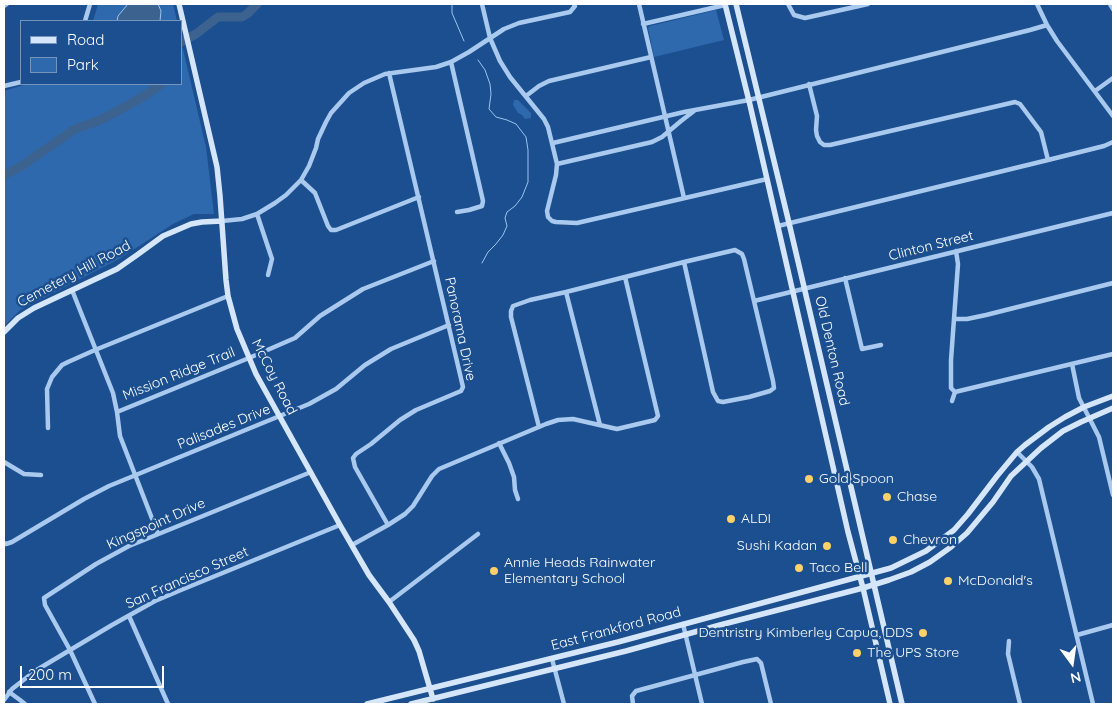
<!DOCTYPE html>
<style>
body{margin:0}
#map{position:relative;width:1117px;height:708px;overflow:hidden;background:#1b4f8f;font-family:Quicksand,sans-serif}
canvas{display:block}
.frame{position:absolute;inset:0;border:5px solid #fff;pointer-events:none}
.legend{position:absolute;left:20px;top:20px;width:162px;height:65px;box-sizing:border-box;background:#1b4f8f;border:1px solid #7695bc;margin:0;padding:6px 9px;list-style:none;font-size:15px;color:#fff}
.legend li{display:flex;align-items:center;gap:10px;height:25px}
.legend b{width:25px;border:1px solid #7695bc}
.north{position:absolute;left:1047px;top:638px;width:50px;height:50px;-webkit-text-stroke:4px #1b4f8f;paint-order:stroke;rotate:166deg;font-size:14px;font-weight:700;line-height:20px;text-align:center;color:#fff}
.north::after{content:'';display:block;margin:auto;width:18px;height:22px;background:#fff;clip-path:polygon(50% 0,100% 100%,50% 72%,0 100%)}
.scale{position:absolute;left:20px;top:666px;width:144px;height:22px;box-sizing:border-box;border:2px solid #fff;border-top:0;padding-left:6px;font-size:15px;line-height:18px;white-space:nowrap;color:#fff;-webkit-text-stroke:4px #1b4f8f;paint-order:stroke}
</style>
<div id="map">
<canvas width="1117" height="708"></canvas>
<div class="frame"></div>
<ul class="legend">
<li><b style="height:6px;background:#d6e6fa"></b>Road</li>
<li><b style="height:14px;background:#2e69ad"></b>Park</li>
</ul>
<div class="north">N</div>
<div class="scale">200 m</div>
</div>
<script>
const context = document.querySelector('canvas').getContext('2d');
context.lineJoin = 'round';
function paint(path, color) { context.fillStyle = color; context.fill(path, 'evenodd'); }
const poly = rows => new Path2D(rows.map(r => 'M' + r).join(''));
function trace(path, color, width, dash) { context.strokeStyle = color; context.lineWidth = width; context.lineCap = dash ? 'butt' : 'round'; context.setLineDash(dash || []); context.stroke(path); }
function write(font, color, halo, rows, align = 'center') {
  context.font = font + ' Quicksand,sans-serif'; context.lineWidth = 5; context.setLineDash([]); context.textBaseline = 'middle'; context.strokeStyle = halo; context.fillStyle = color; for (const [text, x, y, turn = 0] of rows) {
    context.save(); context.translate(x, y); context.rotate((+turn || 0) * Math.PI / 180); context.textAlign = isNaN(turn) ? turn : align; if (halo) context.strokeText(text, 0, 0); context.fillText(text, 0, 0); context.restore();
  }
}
const green = poly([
 [98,4,173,4,177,21,93,21],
 [716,10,724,40,654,57,648,28,650,26],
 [181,41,206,147,214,214,194,214,173,224,119,259,20,310,4,326,4,91,27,84,181,84],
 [514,100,518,100,531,113,531,118,525,119,522,115,518,113,513,105]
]);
const water = poly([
 [128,4,158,4,161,11,160,21,117,21,118,16,128,4]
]);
const stream = poly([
 [452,4,452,13,464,41],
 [478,60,485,70,490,84,491,94,489,109,496,117,507,120,516,124,526,137,528,150,528,182,522,197,515,206,507,212,505,218,507,226,503,235,496,244,488,252,482,263]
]);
const river = poly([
 [181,42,196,34,218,17,242,17,247,14,257,4],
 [4,175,20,167,75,129,103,119,146,95,161,84]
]);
const street = poly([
 [482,4,490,38,500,61,510,77,544,119,548,127,557,164,556,175,547,211,548,217,552,221,556,222,577,223,767,179],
 [639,4,684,198],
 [788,4,794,15,805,18,868,4],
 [1037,4,1047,25,1057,41,1113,116],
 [1110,4,1113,9],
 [4,6,7,4],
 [85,21,90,4],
 [643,24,725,5],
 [451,62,483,201,482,206,469,210,457,212],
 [809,84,817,116,816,130,817,136,820,142,824,145,830,145,1015,102,1020,104,1041,132,1048,160],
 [4,86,21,82],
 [1095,91,1113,78],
 [526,96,539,86,549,81,651,57],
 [553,143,684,112,749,100,1030,30,1047,25],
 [557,164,652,142,662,137,681,121,694,111],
 [301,180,315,193,328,226,331,230,336,230,419,197],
 [257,214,272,259,268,275],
 [222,221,242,219,257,214,275,203,286,195,301,180,309,166,316,148,318,139,326,122,331,113,349,93,364,83,385,74,436,67,451,62,469,52,504,29,519,23,570,12,575,6,574,4],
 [778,226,1048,160,1104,146,1113,142],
 [956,251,958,264,951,360,951,388,955,392,1113,354],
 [845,278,862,349,881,345],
 [72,290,113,393,117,412,120,436,158,534],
 [566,292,600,425],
 [754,301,1113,213],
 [954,319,967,319,986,315,1113,283],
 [1072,364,1079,398,1099,437,1113,495],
 [952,401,955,392],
 [117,412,249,358,295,338,320,316,363,289,434,261],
 [539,427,511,317,511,311,513,306,530,300,566,292,684,262,735,250,742,254,744,259,773,381,774,388,770,391,749,397,723,402,718,401,713,392,684,262],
 [48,428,47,389,52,377,62,365,68,362,95,350,228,296],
 [499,443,509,463,514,477,515,490,518,499],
 [1017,452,1032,467,1039,479,1093,704],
 [4,462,24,474,41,475],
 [388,525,355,467,353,458,356,454,371,444,400,420,416,410,461,391,463,387,389,73],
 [4,543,6,544,12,542,84,499,109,486,309,404,336,389,365,365,391,349,449,325],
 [352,545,388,525,405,514,413,506,432,476,439,469,546,424,558,420,573,419,617,429,655,420,658,416,625,277],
 [389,602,478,534],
 [129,616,168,704],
 [683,624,702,704],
 [1077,635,1113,625],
 [1009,641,1008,654,1020,704],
 [552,659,564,704],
 [9,692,20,700,25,704],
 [4,700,12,689,35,671,112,625,155,601,181,590,340,525],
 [95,704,70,650,45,605,44,598,96,564,129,546,311,472],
 [633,704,632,696,636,691,743,662,757,659,761,663,771,704]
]);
const secondary = poly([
 [179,4,217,167,220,196,226,280,228,296,237,329,256,374,340,525,369,575,389,602,414,640,419,651,433,699],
 [725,4,750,105,848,532,863,588,890,704],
 [736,4,789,223,902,704],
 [4,332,18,318,34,308,117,269,137,255,163,236,191,224,202,222,222,221],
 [367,704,618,642,891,568,926,551,954,530,968,514,997,476,1017,452,1025,445,1049,427,1065,417,1084,407,1113,396],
 [411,704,626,651,720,625,863,588,889,580,911,572,930,562,951,547,967,533,993,502,1011,476,1041,448,1063,431,1081,422,1113,408]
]);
const markers = [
 [809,479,5,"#ffd166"],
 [887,497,5,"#ffd166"],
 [731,519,5,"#ffd166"],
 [893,540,5,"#ffd166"],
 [827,546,5,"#ffd166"],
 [799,568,5,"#ffd166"],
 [494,571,5,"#ffd166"],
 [948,581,5,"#ffd166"],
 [923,633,5,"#ffd166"],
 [857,653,5,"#ffd166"]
];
const streetNames = [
 ["Clinton Street",931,246,-14],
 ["Cemetery Hill Road",74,274,-28],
 ["Panorama Drive",460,329,78],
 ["Old Denton Road",832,351,77],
 ["Mission Ridge Trail",179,374,-22],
 ["McCoy Road",274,377,63],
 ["Palisades Drive",224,427,-22],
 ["Kingspoint Drive",156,524,-24],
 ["San Francisco Street",187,578,-24],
 ["East Frankford Road",616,629,-15]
];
const poiNames = [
 ["Gold Spoon",819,479],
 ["Chase",897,497],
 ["ALDI",741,519],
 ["Chevron",903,540],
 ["Sushi Kadan",817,546,"right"],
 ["Annie Heads Rainwater",504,563],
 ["Elementary School",504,579],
 ["Taco Bell",809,568],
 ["McDonald's",958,581],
 ["Dentristry Kimberley Capua, DDS",913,633,"right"],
 ["The UPS Store",867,653]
];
paint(green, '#2e69ad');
paint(water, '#3c6290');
trace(water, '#9cc4f0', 1);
trace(stream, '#9cc4f0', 1);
trace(river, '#3c6290', 9);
trace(street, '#a9c9ee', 4.5);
trace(secondary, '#d6e6fa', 5.5);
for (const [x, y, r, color] of markers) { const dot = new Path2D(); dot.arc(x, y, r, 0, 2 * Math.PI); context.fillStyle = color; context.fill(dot); trace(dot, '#1b4f8f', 2); }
write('14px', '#fff', '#1b4f8f', streetNames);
write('14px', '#fff', '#1b4f8f', poiNames, 'left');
</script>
